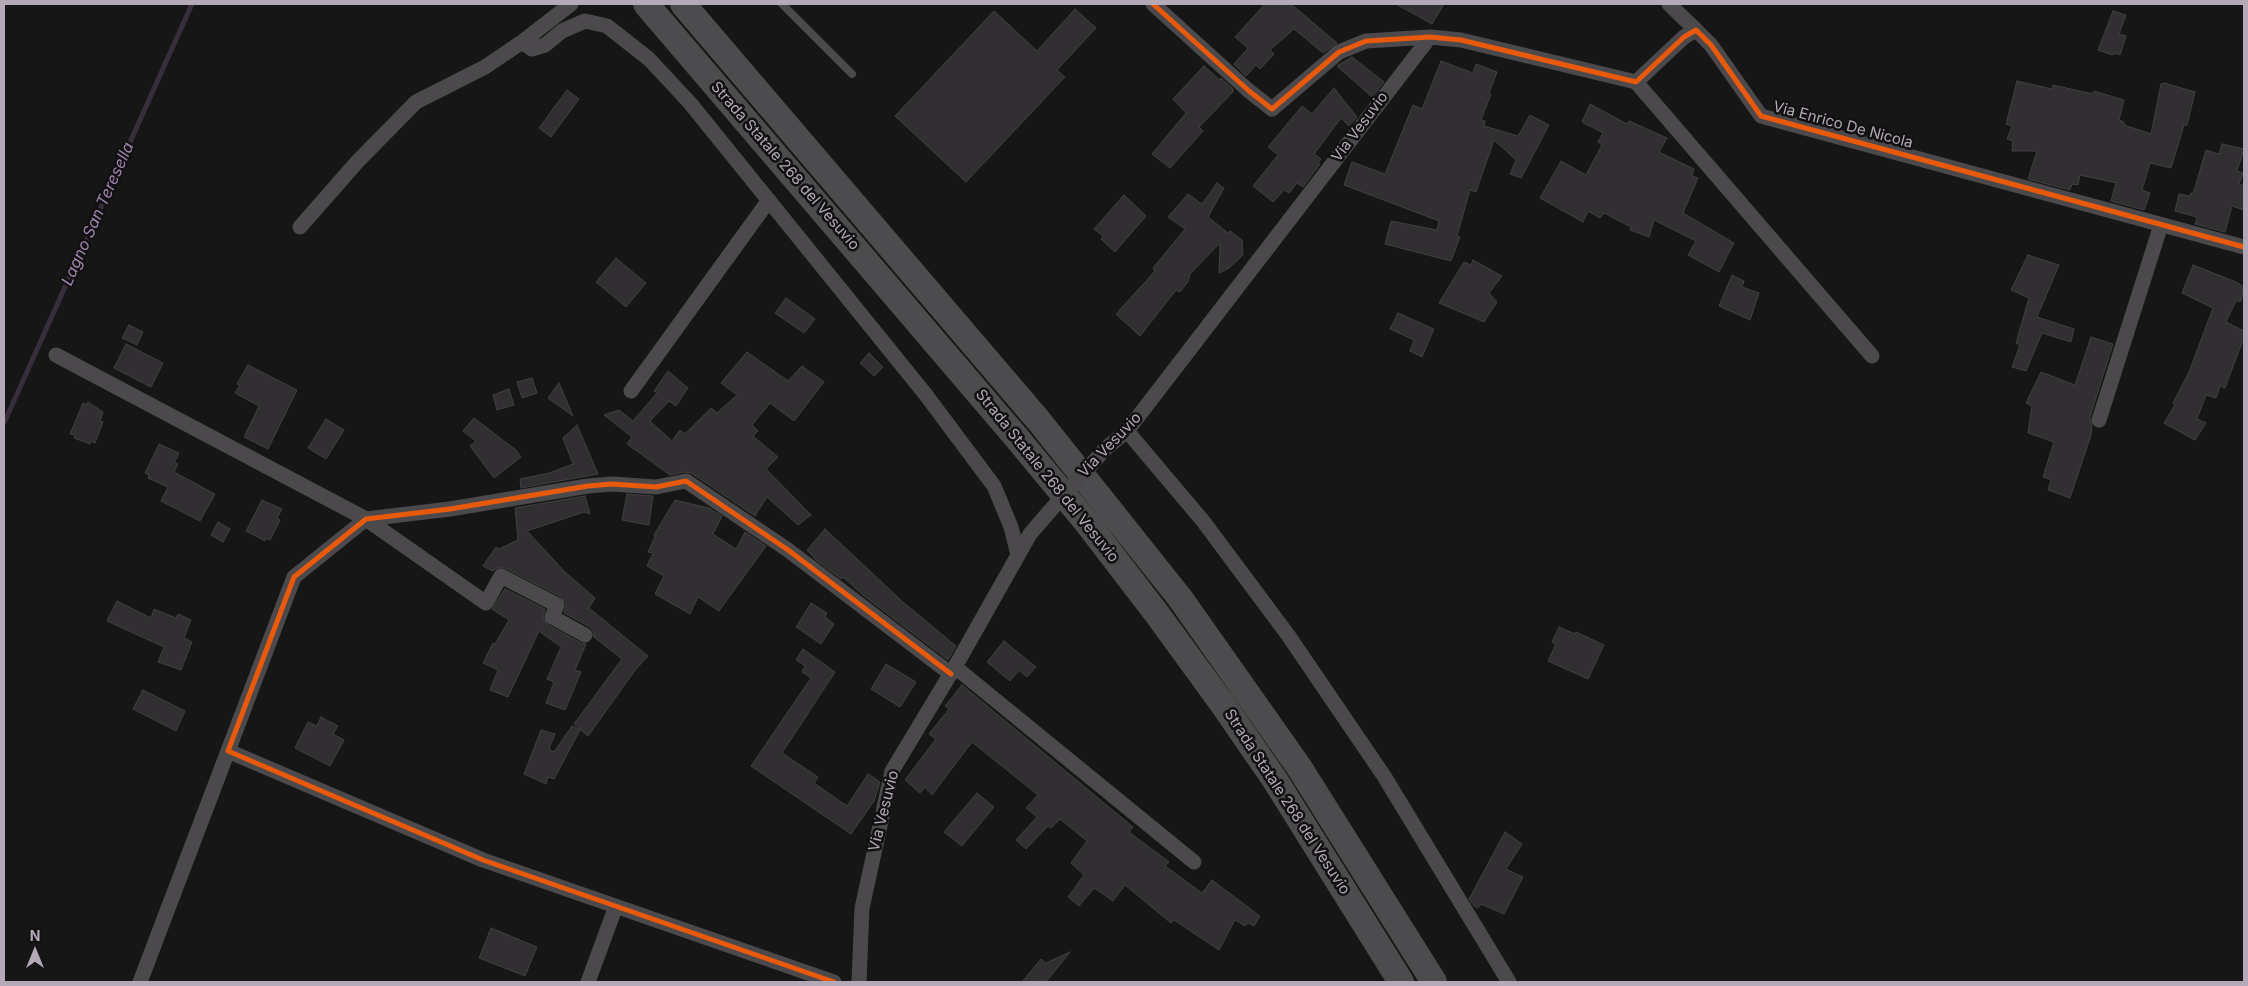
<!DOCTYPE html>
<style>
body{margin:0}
#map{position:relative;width:2248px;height:986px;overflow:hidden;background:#171617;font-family:Inter,sans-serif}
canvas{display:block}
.frame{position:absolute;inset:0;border:5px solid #b4a9b6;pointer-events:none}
.north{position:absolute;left:10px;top:926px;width:50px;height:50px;-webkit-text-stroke:4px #121112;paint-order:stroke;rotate:0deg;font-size:14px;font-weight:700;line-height:20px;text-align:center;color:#b4a9b6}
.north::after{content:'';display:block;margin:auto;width:18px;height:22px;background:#b4a9b6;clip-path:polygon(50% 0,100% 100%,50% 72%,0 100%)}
</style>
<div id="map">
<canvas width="2248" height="986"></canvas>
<div class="frame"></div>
<div class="north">N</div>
</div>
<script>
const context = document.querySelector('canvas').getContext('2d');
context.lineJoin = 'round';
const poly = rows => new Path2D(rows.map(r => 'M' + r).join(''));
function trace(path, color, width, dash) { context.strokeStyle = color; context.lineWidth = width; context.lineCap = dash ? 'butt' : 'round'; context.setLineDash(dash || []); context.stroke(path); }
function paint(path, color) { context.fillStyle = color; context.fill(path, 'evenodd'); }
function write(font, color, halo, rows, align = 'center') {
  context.font = font + ' Inter,sans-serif'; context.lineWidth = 5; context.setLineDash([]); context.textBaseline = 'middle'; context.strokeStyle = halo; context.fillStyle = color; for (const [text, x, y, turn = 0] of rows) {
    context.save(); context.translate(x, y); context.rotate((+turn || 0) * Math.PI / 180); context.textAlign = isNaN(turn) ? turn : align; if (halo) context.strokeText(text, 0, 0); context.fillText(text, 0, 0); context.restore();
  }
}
const stream = poly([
 [4,423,192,4]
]);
const building = poly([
 [1265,4,1291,4,1337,43,1323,53,1294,29,1270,50,1274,54,1260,69,1256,65,1246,76,1234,64,1248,48,1235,37,1265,4],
 [1396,4,1444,4,1432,24,1396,4],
 [1075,9,1096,28,1057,70,1065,77,966,182,895,116,994,11,1037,51,1075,9],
 [2113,11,2126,15,2119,34,2126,36,2120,55,2114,53,2113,55,2098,50,2113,11],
 [1352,57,1384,82,1372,97,1337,66,1352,57],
 [1441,61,1473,73,1476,64,1497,72,1489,93,1491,94,1481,120,1485,121,1484,126,1518,136,1530,115,1549,125,1521,178,1510,174,1516,160,1494,140,1476,192,1470,190,1457,236,1460,237,1451,261,1385,244,1391,221,1437,230,1439,221,1344,185,1352,162,1385,174,1413,105,1422,109,1441,61],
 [1204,66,1220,80,1221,78,1233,89,1233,92,1199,127,1203,131,1170,168,1152,154,1186,113,1173,99,1204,66],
 [2017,81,2052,89,2053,85,2093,94,2094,91,2124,100,2119,120,2124,122,2124,125,2151,134,2161,84,2165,83,2195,92,2187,125,2184,125,2171,168,2150,163,2142,190,2150,193,2144,210,2111,201,2116,183,2080,175,2078,185,2072,184,2070,190,2028,179,2037,151,2012,151,2013,141,2007,139,2012,126,2006,124,2017,81],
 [1334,88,1357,117,1349,126,1341,118,1314,154,1321,159,1318,163,1320,164,1303,187,1297,183,1289,193,1284,190,1273,202,1253,186,1278,155,1268,147,1302,106,1312,114,1334,88],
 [567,90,579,99,551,137,539,128,567,90],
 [1590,104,1627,124,1629,121,1667,138,1659,152,1694,169,1692,176,1698,178,1683,213,1734,243,1719,272,1688,255,1696,241,1654,220,1649,237,1630,230,1631,227,1604,213,1600,218,1588,211,1583,222,1540,198,1561,161,1586,175,1602,145,1598,142,1603,133,1582,122,1590,104],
 [2222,144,2244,149,2237,171,2243,173,2239,184,2244,186,2244,210,2232,206,2225,232,2195,224,2197,217,2175,211,2179,194,2190,196,2191,193,2193,194,2206,150,2219,154,2222,144],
 [1217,183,1224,188,1208,217,1228,233,1230,231,1242,240,1243,255,1229,268,1219,273,1220,243,1190,274,1188,282,1180,292,1176,290,1140,336,1116,314,1155,271,1153,268,1185,229,1168,217,1188,194,1202,204,1217,183],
 [1124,195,1146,216,1115,252,1101,239,1103,236,1094,229,1124,195],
 [2028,255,2059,265,2037,317,2074,329,2071,342,2042,333,2026,371,2012,367,2020,345,2016,343,2029,298,2011,290,2028,255],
 [616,258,646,283,626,307,596,282,616,258],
 [1473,260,1502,276,1489,293,1497,302,1484,322,1439,303,1464,262,1471,265,1473,260],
 [2193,265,2236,282,2244,287,2241,301,2236,301,2226,322,2244,331,2244,337,2225,388,2220,386,2216,398,2206,395,2197,419,2206,423,2195,440,2164,423,2175,405,2173,403,2189,372,2213,308,2182,293,2193,265],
 [1732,275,1744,281,1742,287,1759,293,1750,320,1719,306,1732,275],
 [786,298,815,319,804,333,775,313,786,298],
 [1398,313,1434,329,1422,357,1410,351,1414,340,1390,329,1398,313],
 [129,325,143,332,137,345,122,338,129,325],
 [2091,337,2113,344,2090,417,2092,427,2091,435,2070,498,2048,490,2051,480,2043,477,2054,442,2028,433,2032,406,2026,403,2041,372,2075,385,2091,337],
 [126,344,163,363,151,387,114,368,126,344],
 [747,352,788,381,802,366,824,382,794,421,770,403,752,425,758,431,753,436,778,457,766,469,811,515,798,525,767,497,755,516,691,473,685,472,670,475,627,444,632,437,604,415,619,410,633,421,657,393,654,391,668,371,688,388,676,406,669,401,650,421,672,441,680,430,685,434,711,408,717,413,737,395,721,383,747,352],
 [869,353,883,367,874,376,860,363,869,353],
 [248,365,297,390,268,449,244,437,259,406,235,393,240,385,237,384,248,365],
 [532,378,537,393,522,398,517,382,532,378],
 [559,383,573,416,548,398,559,383],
 [509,389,514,405,497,410,493,395,509,389],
 [88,402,103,412,100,421,103,422,95,443,91,441,90,444,74,438,75,435,70,434,83,403,87,405,88,402],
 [474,418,516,450,521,457,494,478,470,446,476,441,463,431,474,418],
 [326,419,344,430,326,459,308,448,326,419],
 [577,425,598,474,521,488,520,479,549,473,573,464,563,438,577,425],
 [159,444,179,453,174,463,178,464,174,472,215,494,200,521,161,501,168,487,148,478,149,475,145,473,159,444],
 [627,494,653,496,649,525,622,520,627,494],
 [585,496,590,514,584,512,527,531,565,572,595,598,589,608,648,656,636,669,588,736,574,724,622,659,594,637,593,631,590,627,564,613,566,604,561,597,505,568,497,568,493,571,483,566,496,547,499,549,518,540,515,508,585,496],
 [262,500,282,509,277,518,280,520,270,540,266,538,265,541,246,531,262,500],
 [675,500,709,508,722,516,713,534,736,549,745,532,766,546,719,611,698,597,690,614,655,594,664,576,647,566,653,553,648,552,655,537,654,535,675,500],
 [218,522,230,529,223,542,211,535,218,522],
 [825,529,903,602,956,646,948,660,864,596,843,577,841,579,816,560,807,550,825,529],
 [505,589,545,609,543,618,548,625,581,643,586,644,575,670,581,672,565,710,546,703,554,682,547,679,561,647,539,631,508,697,490,690,498,670,483,663,493,643,495,644,509,620,492,609,505,589],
 [117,601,151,618,154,609,176,618,178,614,191,620,184,638,192,642,181,670,158,662,164,647,107,621,117,601],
 [811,603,827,613,825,617,834,624,821,644,796,627,811,603],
 [1559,627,1575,634,1576,632,1604,645,1588,679,1548,661,1556,644,1552,642,1559,627],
 [1004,641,1036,667,1027,677,1019,670,1010,681,987,662,1004,641],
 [803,649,835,672,782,753,818,777,814,783,847,806,868,774,880,782,874,801,851,834,751,766,811,678,802,672,805,666,796,660,803,649],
 [886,664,916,682,900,707,871,689,886,664],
 [962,685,1133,827,1129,832,1169,862,1165,866,1202,893,1212,880,1260,916,1254,926,1248,923,1245,926,1235,920,1219,950,1174,920,1171,923,1125,885,1113,901,1094,888,1079,906,1068,897,1084,875,1071,863,1087,841,1060,819,1051,828,1048,826,1026,849,1016,840,1037,817,1026,808,1038,795,972,742,932,795,925,787,920,793,905,780,936,739,929,734,949,709,945,706,962,685],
 [143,690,185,711,176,731,133,709,143,690],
 [321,717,338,726,333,734,344,740,330,766,295,748,308,722,317,726,321,717],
 [572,726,580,730,554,779,548,777,546,784,524,774,541,730,555,734,549,749,554,752,572,726],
 [977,793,994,807,962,846,944,832,977,793],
 [1505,832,1522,844,1506,869,1523,877,1504,914,1481,904,1478,908,1474,906,1469,899,1505,832],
 [491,928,537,947,525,976,479,958,491,928],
 [1070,952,1046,982,1022,982,1041,959,1046,963,1070,952]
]);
const lane = poly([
 [782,4,852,74]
]);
const street = poly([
 [1153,4,1249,91,1272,109,1339,52,1366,41,1430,37,1461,40,1636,82,1684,37,1696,30,1711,45,1761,116,2244,247],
 [1669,4,1696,30],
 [522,42,532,49,545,45,562,31,585,21,607,26,649,59,690,103,926,395,994,486,1011,527,1018,555],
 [1636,82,1872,356],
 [300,227,357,162,416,102,485,67,522,42,571,4],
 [56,355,366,519,486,603,501,576,557,605,552,617,585,635],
 [631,391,769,200],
 [2099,420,2161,225],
 [1127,431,1203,521,1288,635,1384,776,1509,982],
 [1105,449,1127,431,1430,37],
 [955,667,1194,862],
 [140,982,228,751],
 [588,982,616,906],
 [834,982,483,860,228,751,294,577,366,519,450,509,588,486,612,484,656,487,686,481,788,550,951,674],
 [859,982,862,908,892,771,960,658,1030,534,1049,512]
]);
const highway = poly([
 [646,4,1016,437,1088,524,1157,614,1224,706,1275,780,1401,982],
 [683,4,1039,421,1180,598,1299,767,1434,982]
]);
const streetBridge = poly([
 [1049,512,1105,449]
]);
const cycleway = poly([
 [1153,4,1249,91,1272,109,1339,52,1366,41,1430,37,1461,40,1636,82,1684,37,1696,30,1711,45,1761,116,2244,247],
 [834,982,483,860,228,751,294,577,366,519,450,509,588,486,612,484,656,487,686,481,788,550,951,674]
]);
const streetNames = [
 ["Via Enrico De Nicola",1843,125,15],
 ["Via Vesuvio",1360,127,-53],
 ["Strada Statale 268 del Vesuvio",785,166,49],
 ["Via Vesuvio",1110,445,-46],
 ["Strada Statale 268 del Vesuvio",1047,476,51],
 ["Strada Statale 268 del Vesuvio",1287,802,57],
 ["Via Vesuvio",884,811,-76]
];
const waterNames = [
 ["Lagno San Teresella",98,214,-66]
];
trace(stream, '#362e3b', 5);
paint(building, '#312f32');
trace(building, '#423f43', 1);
trace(lane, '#4b494c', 8);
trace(street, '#4b494c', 15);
trace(highway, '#4c4b4d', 26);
trace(streetBridge, '#4b494c', 15);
trace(cycleway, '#e8590c', 5);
write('15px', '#b4a9b6', '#121112', streetNames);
write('italic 16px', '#9e83ae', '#121112', waterNames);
</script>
